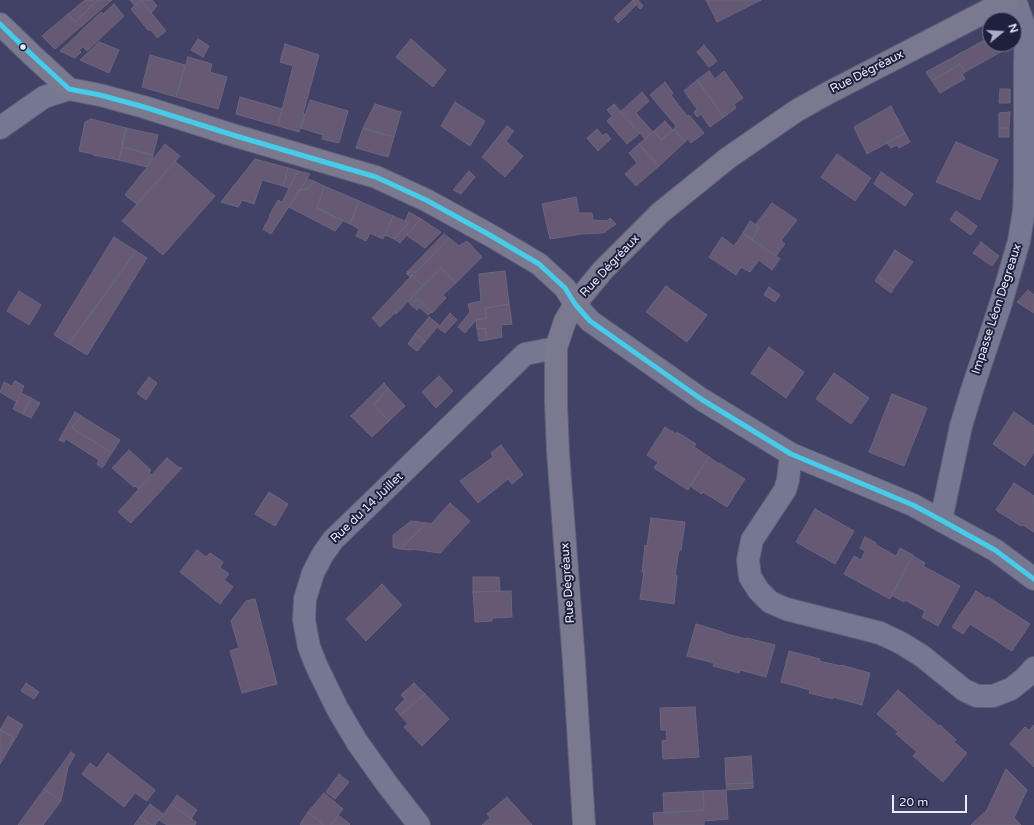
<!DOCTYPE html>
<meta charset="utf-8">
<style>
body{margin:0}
#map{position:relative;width:1034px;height:825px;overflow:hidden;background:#414265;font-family:"Varela Round",sans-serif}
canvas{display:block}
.north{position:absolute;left:982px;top:12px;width:40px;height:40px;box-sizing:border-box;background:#1e203d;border:1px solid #6e7189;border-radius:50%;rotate:72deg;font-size:11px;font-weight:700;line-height:16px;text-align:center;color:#e7eafa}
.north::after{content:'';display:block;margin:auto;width:14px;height:18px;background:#adafc6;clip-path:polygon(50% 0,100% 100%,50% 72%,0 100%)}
.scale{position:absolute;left:892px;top:795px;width:75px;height:18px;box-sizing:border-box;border:2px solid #e7eafa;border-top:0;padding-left:5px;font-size:12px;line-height:14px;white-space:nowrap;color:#e7eafa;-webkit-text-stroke:3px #1e203d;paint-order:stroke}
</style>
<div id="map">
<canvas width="1034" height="825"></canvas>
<div class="north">N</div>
<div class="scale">20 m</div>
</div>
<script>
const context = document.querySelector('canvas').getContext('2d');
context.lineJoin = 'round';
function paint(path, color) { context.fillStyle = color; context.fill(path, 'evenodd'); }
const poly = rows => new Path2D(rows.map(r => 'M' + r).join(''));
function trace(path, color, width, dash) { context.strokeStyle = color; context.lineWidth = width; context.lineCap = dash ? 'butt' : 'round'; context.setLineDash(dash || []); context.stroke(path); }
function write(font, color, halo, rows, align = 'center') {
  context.font = font + ' "Varela Round",sans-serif'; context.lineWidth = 4; context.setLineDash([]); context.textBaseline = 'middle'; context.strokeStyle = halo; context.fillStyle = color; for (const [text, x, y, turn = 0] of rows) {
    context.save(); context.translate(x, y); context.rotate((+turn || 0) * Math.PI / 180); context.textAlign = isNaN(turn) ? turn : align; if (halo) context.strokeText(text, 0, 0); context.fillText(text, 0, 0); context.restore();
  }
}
const building = poly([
 [85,0,97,1,75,22,68,14,85,0],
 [97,0,112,0,55,49,42,36,68,14,75,22,97,1,97,0],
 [130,0,149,0,150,1,152,0,157,6,151,13,141,0,135,6,130,0],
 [141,0,166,31,157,38,151,30,148,30,131,9,141,0],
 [633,0,636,5,618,23,614,18,633,0],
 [633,0,638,0,643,6,640,9,633,0],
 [706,0,761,0,717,22,706,0],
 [114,4,124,16,87,51,83,47,79,50,81,52,75,58,60,51,101,12,103,14,114,4],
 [990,37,990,44,1004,44,1006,49,965,72,960,64,932,81,926,72,990,37],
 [198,39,209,46,203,57,191,50,198,39],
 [411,39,446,70,433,87,396,57,411,39],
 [99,42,119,50,109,73,80,60,99,42],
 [285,44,319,55,303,114,305,114,299,132,278,126,293,66,280,62,285,44],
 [704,45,717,61,709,67,697,52,704,45],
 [150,55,185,65,176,97,142,87,150,55],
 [188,57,212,64,210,72,227,77,218,109,176,97,188,57],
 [960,64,965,72,962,74,965,79,940,93,932,81,960,64],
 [709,71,715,79,724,71,743,98,734,104,736,108,724,117,697,80,709,71],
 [697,80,724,117,710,127,701,114,697,117,694,112,697,109,684,91,697,80],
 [665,82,673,93,671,95,687,116,689,115,704,133,691,143,688,139,685,142,674,129,676,126,650,95,665,82],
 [1000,89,1010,89,1010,103,999,103,1000,89],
 [642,92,649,101,636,113,653,132,645,139,620,112,642,92],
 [240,97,282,109,278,126,236,114,240,97],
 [310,100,348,111,339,143,322,139,323,135,301,128,310,100],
 [455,102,485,121,470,146,441,126,455,102],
 [375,104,401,112,394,137,363,128,375,104],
 [614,104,640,133,627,144,607,121,612,116,607,110,614,104],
 [891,106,905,133,867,154,854,127,891,106],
 [1010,112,1009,128,999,128,999,113,1010,112],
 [91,119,126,128,119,160,93,155,93,154,79,151,85,122,91,119],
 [665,121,673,130,661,140,654,131,665,121],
 [507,126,514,131,506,141,523,156,505,177,482,157,507,126],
 [126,128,158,135,153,155,122,147,126,128],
 [363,128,394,137,388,157,356,148,363,128],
 [999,128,1009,128,1009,137,999,137,999,128],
 [597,129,603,136,606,133,611,139,598,151,587,138,597,129],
 [674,129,685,142,659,166,639,144,654,131,661,140,674,129],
 [905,133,910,142,899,148,897,145,891,148,887,143,905,133],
 [956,142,998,160,980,200,936,182,956,142],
 [165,144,180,156,137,204,125,195,165,144],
 [639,144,659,166,636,186,625,174,637,163,629,153,639,144],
 [122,147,153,155,152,160,147,167,119,160,122,147],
 [837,154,871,178,855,201,821,177,837,154],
 [255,159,288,168,283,186,262,180,254,204,242,200,238,207,221,202,255,159],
 [175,161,215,196,163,255,122,221,175,161],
 [288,168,298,171,289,188,283,186,288,168],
 [298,171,310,174,271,234,263,229,270,217,269,216,278,200,282,202,298,171],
 [469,171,475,177,461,194,453,190,469,171],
 [881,172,913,194,905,206,874,184,881,172],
 [307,179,314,181,308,189,300,190,307,179],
 [314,181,324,186,317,208,343,221,335,231,289,207,300,190,308,189,314,181],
 [324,186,359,201,350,224,317,208,324,186],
 [576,197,579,213,592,213,593,220,607,221,610,218,616,224,605,232,602,233,582,234,550,239,542,204,576,197],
 [359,201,393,216,383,239,370,233,366,241,356,236,359,229,350,224,359,201],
 [772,203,797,220,781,241,785,244,776,256,752,240,759,227,755,225,772,203],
 [956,211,977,226,971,235,950,220,956,211],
 [409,212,421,219,400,243,394,239,409,223,405,221,409,212],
 [393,216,409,223,394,239,385,235,393,216],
 [421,219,441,232,425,248,406,235,421,219],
 [750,221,759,227,752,240,743,233,750,221],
 [743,233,780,259,772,270,759,260,750,272,741,267,736,275,709,257,722,237,734,246,743,233],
 [444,234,449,238,415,273,412,270,407,274,406,273,444,234],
 [114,237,136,251,69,344,54,335,114,237],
 [449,238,459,246,467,241,482,257,456,283,441,268,423,286,412,275,411,278,407,274,412,270,415,273,449,238],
 [981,242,999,256,992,266,973,253,981,242],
 [895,250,913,262,894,288,878,276,895,250],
 [136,251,147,258,87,355,69,344,136,251],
 [441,268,456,283,443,295,446,298,432,313,418,299,411,305,408,301,441,268],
 [505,271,509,304,485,308,487,318,476,320,465,333,458,327,470,312,468,304,481,301,479,276,479,274,505,271],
 [412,275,423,286,396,314,395,313,380,327,372,318,412,275],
 [878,276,894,288,891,293,875,281,878,276],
 [666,286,707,315,687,342,646,312,666,286],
 [769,287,780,295,775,302,764,295,769,287],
 [1028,290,1034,295,1034,313,1017,302,1028,290],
 [19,291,41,305,29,325,7,311,19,291],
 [418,299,431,312,428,315,419,307,417,310,411,305,418,299],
 [509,304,512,324,501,325,502,337,487,340,485,328,477,329,476,320,487,318,485,308,509,304],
 [450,313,457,320,445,333,438,328,450,313],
 [429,317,439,325,425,342,415,334,429,317],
 [485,328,487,340,479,341,477,329,485,328],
 [415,334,425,342,417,351,408,344,415,334],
 [769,347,804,372,786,398,751,373,769,347],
 [834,373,869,398,851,424,816,399,834,373],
 [439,376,453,391,436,408,422,392,439,376],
 [149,377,157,383,146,400,137,393,149,377],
 [15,381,24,386,17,402,0,392,4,382,12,386,15,381],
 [384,383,388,388,374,405,389,421,372,437,351,416,384,383],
 [388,388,405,406,389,421,374,405,388,388],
 [21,393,31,398,23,414,13,409,21,393],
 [892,394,927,408,904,466,869,452,892,394],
 [31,398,40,403,31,418,23,414,31,398],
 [75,412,81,416,72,428,112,453,102,468,97,464,99,460,66,439,64,442,59,440,75,412],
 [1014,412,1034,426,1034,452,1025,466,993,444,1014,412],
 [81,416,120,440,112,453,72,428,81,416],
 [665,427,676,434,677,432,696,444,694,447,709,457,688,490,654,468,658,462,647,455,665,427],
 [501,445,523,475,512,484,508,479,478,503,460,481,493,457,491,453,501,445],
 [129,450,151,470,149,473,152,475,139,489,135,486,134,487,112,468,129,450],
 [709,457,719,464,719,463,745,479,727,507,703,492,702,494,690,486,709,457],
 [167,458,178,467,182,468,131,523,118,512,167,458],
 [1014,483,1034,496,1034,532,1023,525,1021,526,996,510,1014,483],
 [269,492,288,504,275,526,255,514,269,492],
 [450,503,470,521,440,553,411,549,411,550,400,549,427,523,431,524,450,503],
 [815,509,854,531,835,564,796,542,815,509],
 [651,518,685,522,681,550,679,550,675,575,677,576,674,604,640,599,644,572,642,572,645,545,647,546,651,518],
 [411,521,427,523,400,549,393,547,393,535,411,521],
 [865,537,876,543,876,545,896,556,900,548,913,555,890,599,844,574,854,556,861,560,865,551,860,548,865,537],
 [197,550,206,557,210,553,223,562,220,567,229,574,224,580,233,587,220,604,180,572,197,550],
 [913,556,925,563,923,566,960,586,938,626,922,617,925,611,905,600,904,602,891,595,913,556],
 [473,577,499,577,500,591,473,592,473,577],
 [382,584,402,605,366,641,346,619,382,584],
 [511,591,512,617,492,618,492,621,475,622,473,592,511,591],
 [976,591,987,598,988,597,1030,624,1012,651,970,624,963,634,952,627,976,591],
 [255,599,277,684,242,693,230,651,239,648,231,621,246,601,255,599],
 [696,624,723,632,723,633,746,639,747,638,775,645,766,677,740,670,739,673,713,666,714,663,687,656,696,624],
 [789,651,820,659,819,661,841,666,841,665,870,673,862,705,833,697,833,699,809,693,810,690,781,682,789,651],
 [26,683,39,692,34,699,21,691,26,683],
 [414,683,425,694,400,715,395,709,405,699,401,695,414,683],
 [898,690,939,726,940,725,956,740,954,742,967,753,943,782,913,756,917,752,896,734,898,732,877,714,898,690],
 [425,694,449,719,422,746,404,727,408,724,400,715,425,694],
 [695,707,699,757,663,759,662,741,667,740,666,730,661,730,660,708,695,707],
 [8,716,23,725,12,744,10,743,13,737,0,730,8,716],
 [1034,725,1034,767,1010,744,1025,727,1029,730,1034,725],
 [0,730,13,737,10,743,12,744,0,764,0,730],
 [71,752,75,755,68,767,61,801,44,789,71,752],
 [108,753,155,790,147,801,135,793,124,807,82,774,90,763,97,768,108,753],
 [751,756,753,783,726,784,725,758,751,756],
 [1006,769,1027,790,1014,818,1021,825,971,825,987,810,1006,769],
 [339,774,349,782,335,799,326,792,339,774],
 [753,783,753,788,727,790,726,784,753,783],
 [44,789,61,801,43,825,18,825,44,789],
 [726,790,728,819,704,821,704,825,654,825,653,813,704,810,703,791,726,790],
 [703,791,704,810,664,813,663,793,703,791],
 [324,793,343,809,331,825,324,825,308,812,324,793],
 [177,795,197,810,191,819,171,804,177,795],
 [507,797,532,825,482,825,490,818,487,814,507,797],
 [150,804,163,814,155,825,152,825,140,817,150,804],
 [171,804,196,822,195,825,167,825,159,820,171,804],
 [308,812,324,825,301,825,300,824,308,812],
 [338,815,350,824,349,825,331,825,338,815],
 [140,817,152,825,134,825,140,817]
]);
const street = poly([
 [0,128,7,123,44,97,69,89],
 [575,304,590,321,674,380,701,399,791,454,913,505,995,550,1034,579],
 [791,454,788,480,785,490,752,540,748,560,750,577,759,591,770,602,786,609,880,633,901,643,922,656,964,690,977,696,993,696,1011,689,1026,677,1034,668],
 [941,520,961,426,972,390,1001,303,1019,241,1024,210,1025,179,1025,65,1026,31,1015,0],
 [419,825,387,784,357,742,337,708,317,667,309,647,304,620,305,599,313,573,323,554,333,540,525,354,556,348]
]);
const secondary = poly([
 [0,24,31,54,69,89,100,95,144,107,236,136,376,177,426,200,488,234,539,264,565,288,575,304],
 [584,825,574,662,558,452,556,403,556,348,565,321,575,304,603,270,660,213,728,158,796,111,828,93,1008,0]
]);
const bus1 = poly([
 [0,24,31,54,69,89,100,95,144,107,236,136,376,177,426,200,488,234,539,264,565,288,575,304,590,321,701,399,791,454,913,505,941,520,995,550,1034,579]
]);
const markers = [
 [23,47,3.5,"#e7eafa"]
];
const streetNames = [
 ["Rue Dégréaux",867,72,-27],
 ["Rue Dégréaux",610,266,-47],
 ["Impasse Léon Degreaux",997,309,-72],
 ["Rue du 14 Juillet",367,508,-44],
 ["Rue Dégréaux",568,583,-94]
];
paint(building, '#655973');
trace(building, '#6f647d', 1);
trace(street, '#5d5d77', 24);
trace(secondary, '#5d5d77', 24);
trace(street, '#767891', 22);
trace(secondary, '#7b7990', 22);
trace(bus1, '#46cce9', 5);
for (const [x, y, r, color] of markers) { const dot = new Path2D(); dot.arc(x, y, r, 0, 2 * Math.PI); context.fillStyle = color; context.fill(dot); trace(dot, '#1e203d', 1.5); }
write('12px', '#e7eafa', '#1e203d', streetNames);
</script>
